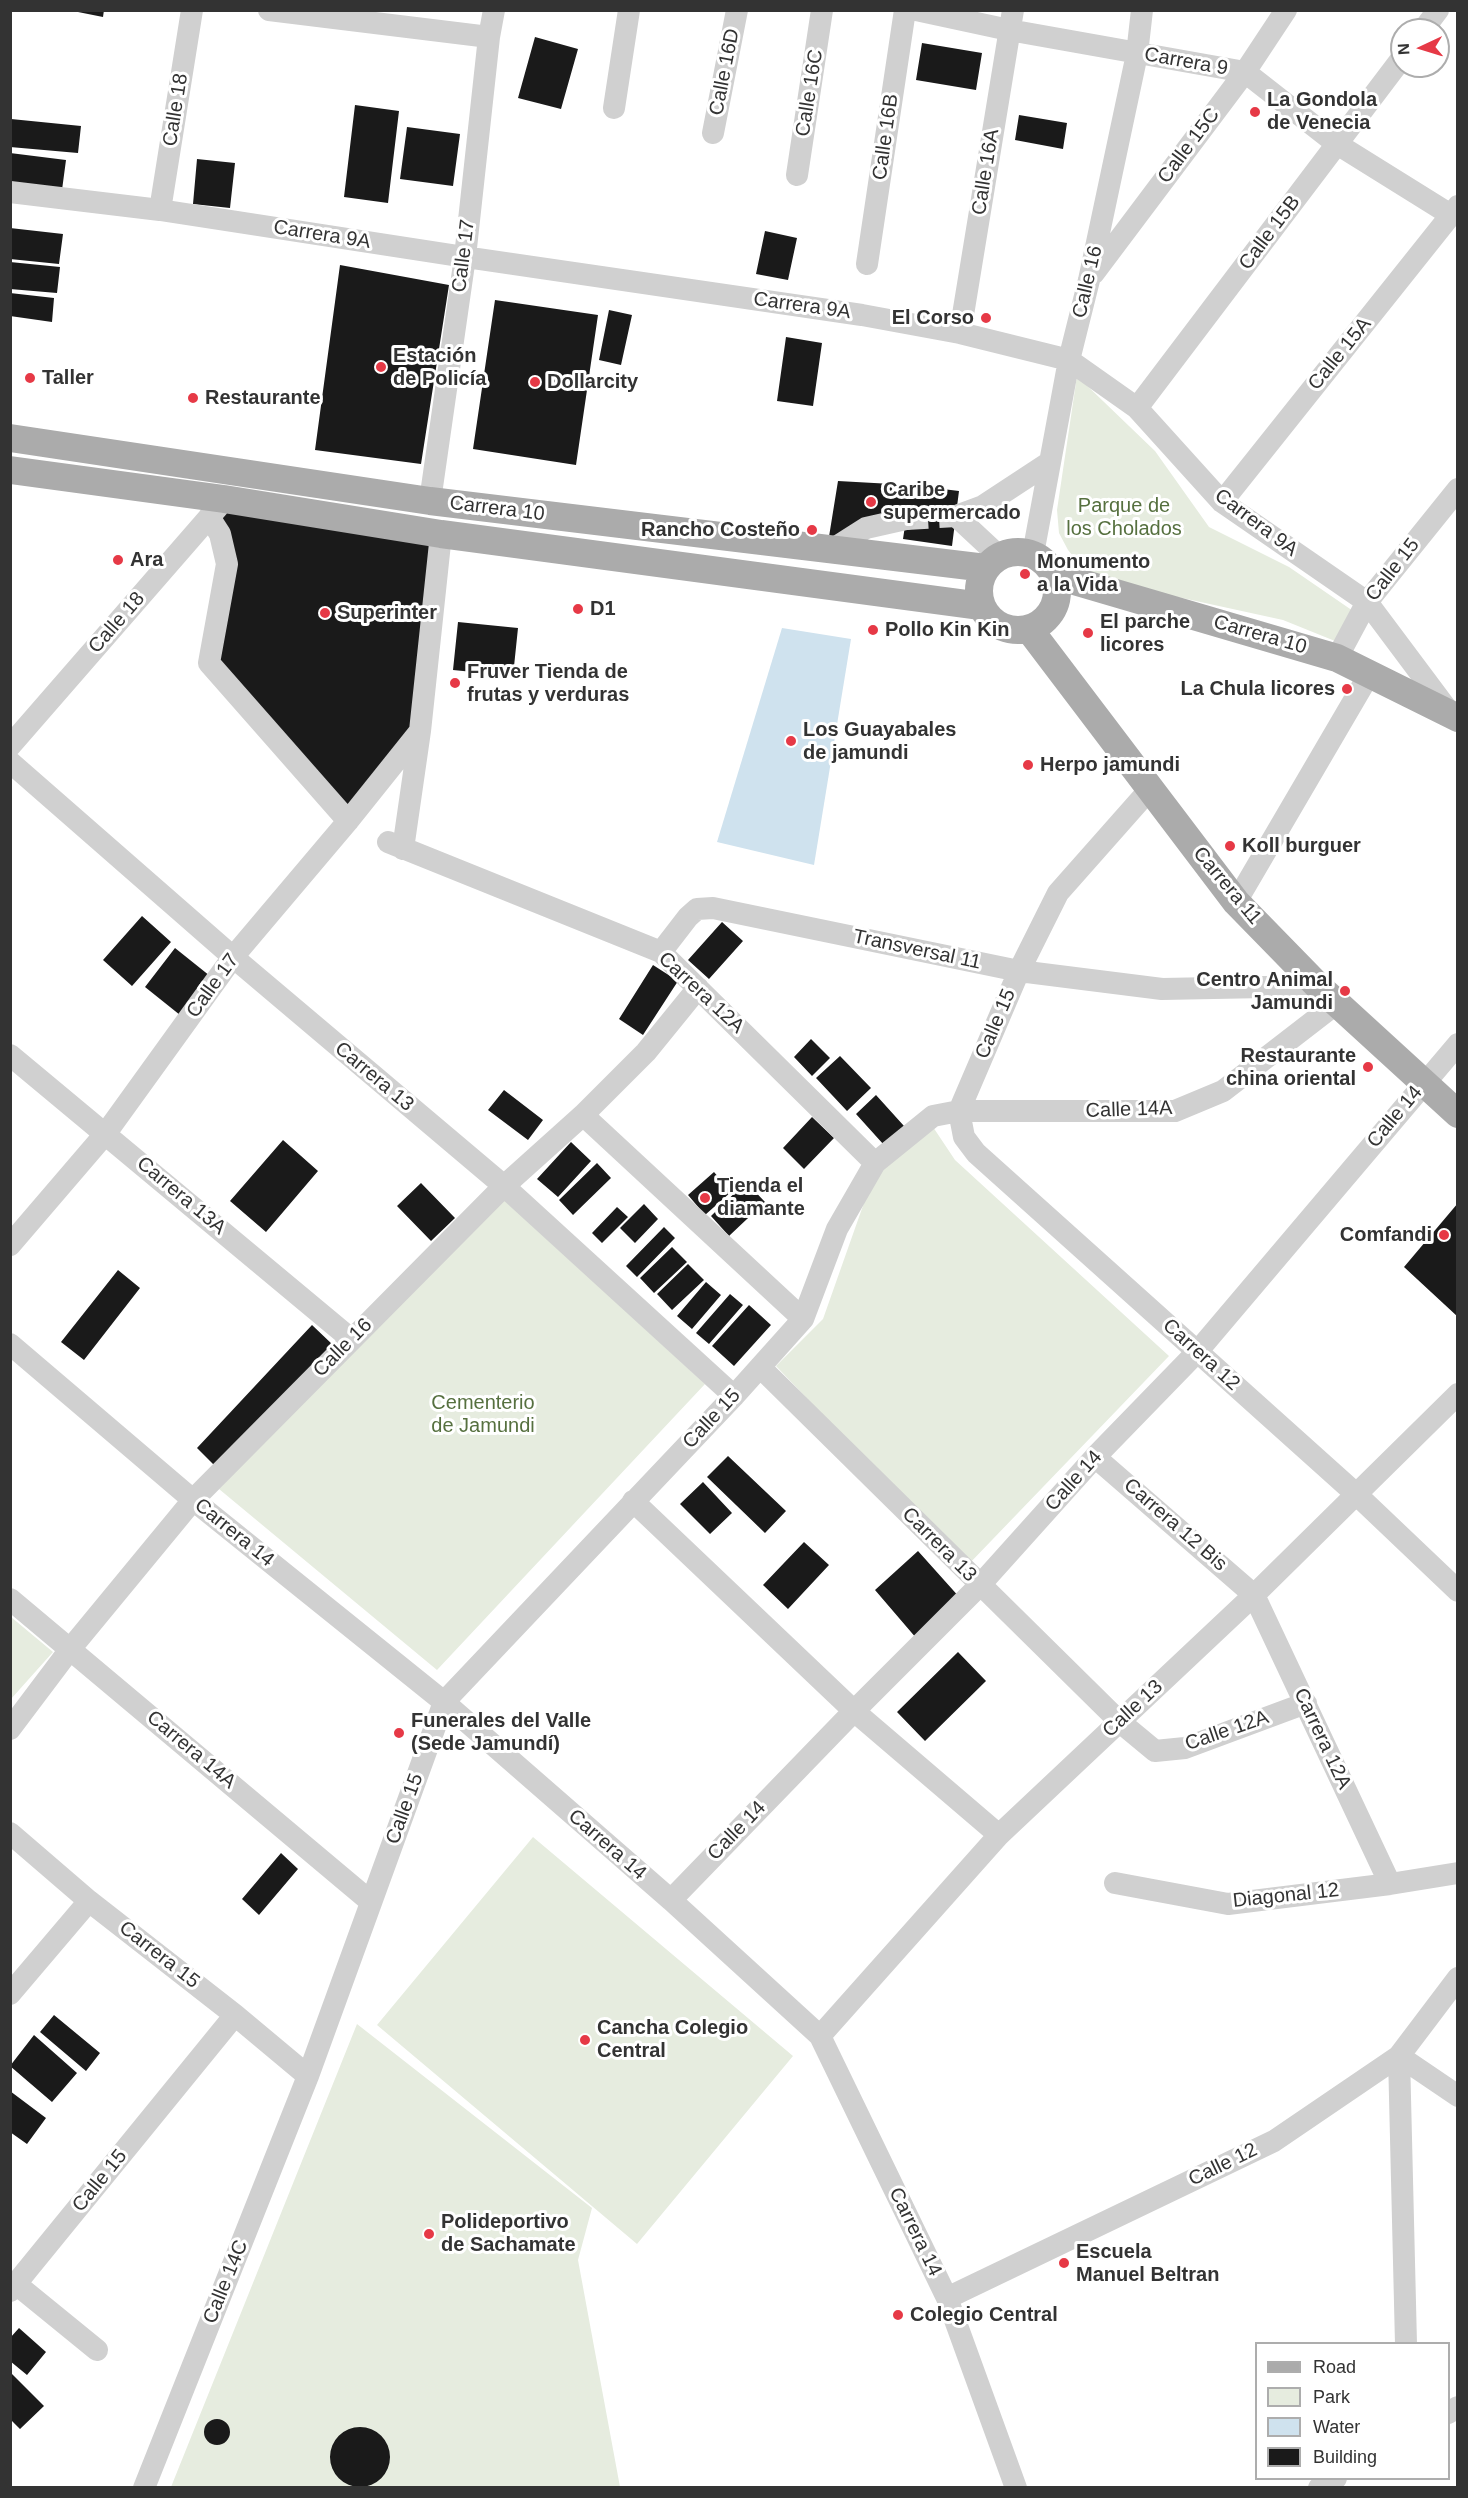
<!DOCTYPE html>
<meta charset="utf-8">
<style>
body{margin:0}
#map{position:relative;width:1468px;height:2498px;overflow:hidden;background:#fff;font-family:Arial,sans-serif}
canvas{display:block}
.frame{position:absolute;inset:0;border:12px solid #333;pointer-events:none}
.legend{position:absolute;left:1255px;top:2342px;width:195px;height:138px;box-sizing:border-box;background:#fff;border:2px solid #adadad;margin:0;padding:8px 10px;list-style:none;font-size:18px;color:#333}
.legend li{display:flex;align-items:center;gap:12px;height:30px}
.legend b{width:30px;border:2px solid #adadad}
.north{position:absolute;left:1390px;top:18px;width:60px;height:60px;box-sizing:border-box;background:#fff;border:2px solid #adadad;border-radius:50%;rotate:266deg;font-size:16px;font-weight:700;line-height:24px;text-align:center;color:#333}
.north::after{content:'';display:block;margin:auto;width:21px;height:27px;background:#e63946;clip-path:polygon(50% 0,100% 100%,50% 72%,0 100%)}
</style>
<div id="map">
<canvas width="1468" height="2498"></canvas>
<div class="frame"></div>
<ul class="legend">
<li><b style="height:8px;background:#ababab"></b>Road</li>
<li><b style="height:16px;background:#e6ecdf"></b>Park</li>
<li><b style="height:16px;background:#cfe2ee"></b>Water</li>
<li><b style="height:16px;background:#1a1a1a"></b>Building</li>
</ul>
<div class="north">N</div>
</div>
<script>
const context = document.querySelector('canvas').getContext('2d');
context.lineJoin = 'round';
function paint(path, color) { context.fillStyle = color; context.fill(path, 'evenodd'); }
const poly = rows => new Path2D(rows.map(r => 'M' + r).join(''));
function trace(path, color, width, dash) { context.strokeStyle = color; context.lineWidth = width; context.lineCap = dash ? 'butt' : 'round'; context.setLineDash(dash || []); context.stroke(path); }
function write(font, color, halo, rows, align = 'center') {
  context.font = font + ' Arial,sans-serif'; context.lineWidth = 6; context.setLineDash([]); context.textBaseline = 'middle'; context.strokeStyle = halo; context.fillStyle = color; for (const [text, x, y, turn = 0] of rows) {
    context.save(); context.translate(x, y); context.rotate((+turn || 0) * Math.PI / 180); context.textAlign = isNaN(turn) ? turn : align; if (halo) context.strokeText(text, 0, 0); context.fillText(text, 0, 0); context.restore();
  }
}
const green = poly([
 [1077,376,1155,451,1209,527,1289,567,1356,613,1335,641,1283,620,1141,589,1085,571,1068,550,1059,533,1057,510],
 [931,1124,955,1160,1169,1356,967,1566,776,1366,823,1319,877,1166],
 [498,1193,705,1384,437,1670,219,1489],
 [11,1617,53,1652,11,1699],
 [533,1837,793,2056,637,2244,377,2025],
 [357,2024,592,2208,578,2260,620,2487,171,2487]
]);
const water = poly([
 [782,628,851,639,814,865,717,842]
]);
const building = poly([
 [68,10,104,10,103,17],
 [535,37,578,49,561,109,518,98],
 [922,43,982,53,976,90,916,80],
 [355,105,399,111,388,203,344,197],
 [1019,115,1067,123,1063,149,1015,140],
 [11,119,81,126,78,153,10,147],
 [407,127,460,134,453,186,400,179],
 [10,153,66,160,62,190,10,183],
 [197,159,235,163,230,208,193,204],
 [10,228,63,234,59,264,10,259],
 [765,231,797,238,788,280,756,274],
 [10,262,60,267,57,293,10,289],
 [340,265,449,285,421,464,315,450],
 [10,293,54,298,52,322,10,316],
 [495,300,598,315,576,465,473,449],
 [609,310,632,315,621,365,599,360],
 [786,337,822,343,813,406,777,401],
 [838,481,910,485,959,491,952,546,903,539,906,519,827,549],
 [224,499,441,534,420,731,348,821,209,663,227,564,209,517],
 [458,622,518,628,513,676,453,670],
 [142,916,171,942,132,986,103,960],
 [722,922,743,941,709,979,688,960],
 [175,948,210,976,180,1015,145,987],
 [653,965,678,981,643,1035,619,1019],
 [811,1039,830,1058,812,1076,794,1057],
 [840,1056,871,1088,847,1111,816,1078],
 [504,1090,543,1120,528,1140,488,1110],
 [876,1095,904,1126,884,1145,856,1114],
 [812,1117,834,1138,804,1169,783,1148],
 [283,1140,318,1171,266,1232,230,1201],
 [571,1142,591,1161,558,1197,537,1179],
 [597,1163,611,1178,573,1215,559,1200],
 [714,1172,731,1192,705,1215,688,1195],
 [746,1182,765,1202,729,1236,711,1216],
 [421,1183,455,1218,431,1241,397,1206],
 [1458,1203,1458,1317,1404,1267],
 [644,1204,658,1219,635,1243,620,1228],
 [617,1207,628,1217,602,1243,592,1233],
 [664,1227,675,1238,637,1277,626,1266],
 [672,1247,687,1262,654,1293,640,1278],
 [688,1264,704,1280,672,1310,657,1294],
 [118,1270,140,1288,84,1360,61,1342],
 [706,1282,721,1295,692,1329,677,1316],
 [730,1294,743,1305,709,1344,696,1333],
 [749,1305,771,1325,734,1366,712,1346],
 [312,1325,333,1345,217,1468,197,1448],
 [728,1456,786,1511,765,1533,707,1477],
 [703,1482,732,1513,710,1534,680,1504],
 [804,1542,829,1565,788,1609,763,1585],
 [918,1551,961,1599,917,1639,875,1590],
 [958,1652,986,1681,925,1741,897,1712],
 [281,1853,298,1869,259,1915,242,1899],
 [54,2015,100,2053,86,2071,40,2032],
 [34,2035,77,2073,52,2102,10,2066],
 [10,2091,46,2118,27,2144,10,2132],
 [19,2328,46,2352,27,2375,10,2361,10,2338],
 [10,2372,44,2406,20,2429,10,2419],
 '204 2432a13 13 0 1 1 26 0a13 13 0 1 1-26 0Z',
 '330 2457a30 30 0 1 1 60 0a30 30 0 1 1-60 0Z'
]);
const minorTunnel = poly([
 [906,519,956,516]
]);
const minor = poly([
 [269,10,489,37],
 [916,10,1009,30,1245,72,1337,144,1451,215],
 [1423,30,1438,10],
 [614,108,629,10],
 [713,133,737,10],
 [797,175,822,10],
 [10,192,160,210,465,257,862,315,960,333,1069,360,1137,408,1222,502,1367,602,1450,713],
 [160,210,192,10],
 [867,264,905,10],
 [1094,273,1245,72,1286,10],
 [960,333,1013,10],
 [1137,408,1402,58],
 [430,501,465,257,489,37,494,10],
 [1222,502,1458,206],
 [209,517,220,534,227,564,209,663,348,821],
 [833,549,866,528,906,519],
 [1033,554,1069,360,1089,280,1137,54,1142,10],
 [999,556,956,516,983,506,1050,462],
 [1337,658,1367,602,1458,489],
 [10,746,218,507],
 [10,762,233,957,504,1186,734,1396],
 [388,842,661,952,875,1163],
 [403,849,420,731,441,534],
 [1236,902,1370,673],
 [661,952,688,917,697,909,713,908,1019,971,1162,989,1318,986],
 [10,1055,351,1339],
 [959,1111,964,1137,976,1153,1356,1494,1458,1591],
 [959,1111,1019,971,1058,893,1150,789],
 [583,1115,803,1319],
 [10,1245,106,1133,233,957,348,821,420,731],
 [10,1344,193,1500,444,1702,671,1900,820,2036,947,2298,1016,2488],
 [760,1367,1120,1722,1155,1751,1185,1748,1306,1703],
 [1095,1457,1254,1595,1390,1884],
 [633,1501,854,1711,999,1835],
 [10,1599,371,1902],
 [10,1729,71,1648,193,1500,504,1186,583,1115,646,1052,698,988],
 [10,1833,89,1901,235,2015,308,2076],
 [1115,1883,1228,1904,1390,1884,1458,1873],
 [671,1900,854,1711,980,1585,1095,1457,1197,1352,1458,1044],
 [10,1994,89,1901],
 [820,2036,999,1835,1254,1595,1458,1394],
 [1399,2056,1406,2344],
 [1399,2056,1458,2096],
 [16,2284,97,2350],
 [10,2291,235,2015],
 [947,2298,1274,2141,1399,2056,1458,1978],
 [1448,2413,1458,2407],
 [144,2488,308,2076,444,1702,734,1396,803,1319,837,1229,875,1163,933,1116,959,1111,1175,1111,1223,1091,1337,1003],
 [1319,2488,1336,2478]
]);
const major = poly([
 [10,438,430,501,986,568],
 [10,470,224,499,441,534,981,606],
 '979 591a39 39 0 1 1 78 0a39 39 0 1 1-78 0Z',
 [1054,575,1337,658,1458,718],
 [1029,629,1236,902,1318,986,1458,1114]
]);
const markers = [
 [1255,112,6,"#e63946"],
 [986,318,6,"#e63946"],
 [381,367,6,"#e63946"],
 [30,378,6,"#e63946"],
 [535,382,6,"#e63946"],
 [193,398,6,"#e63946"],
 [871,502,6,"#e63946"],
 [812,530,6,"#e63946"],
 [118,560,6,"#e63946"],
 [1025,574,6,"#e63946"],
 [578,609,6,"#e63946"],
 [325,613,6,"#e63946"],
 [873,630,6,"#e63946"],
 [1088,633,6,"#e63946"],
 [455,683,6,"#e63946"],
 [1347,689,6,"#e63946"],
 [791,741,6,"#e63946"],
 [1028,765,6,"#e63946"],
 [1230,846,6,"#e63946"],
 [1345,991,6,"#e63946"],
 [1368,1067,6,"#e63946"],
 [705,1198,6,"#e63946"],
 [1444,1235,6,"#e63946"],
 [399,1733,6,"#e63946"],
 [585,2040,6,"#e63946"],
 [429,2234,6,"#e63946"],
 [1064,2263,6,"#e63946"],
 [898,2315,6,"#e63946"]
];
const streetNames = [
 ["Carrera 9",1186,62,10],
 ["Calle 16D",725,72,-79],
 ["Calle 16C",810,93,-81],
 ["Calle 18",176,110,-81],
 ["Calle 16B",886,137,-82],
 ["Calle 15C",1189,146,-53],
 ["Calle 16A",986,172,-81],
 ["Calle 15B",1270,233,-53],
 ["Carrera 9A",322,235,9],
 ["Calle 17",464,256,-83],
 ["Calle 16",1088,282,-77],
 ["Carrera 9A",802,306,8],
 ["Calle 15A",1340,354,-51],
 ["Carrera 10",497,509,7],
 ["Carrera 9A",1256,523,37],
 ["Calle 15",1393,570,-52],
 ["Calle 18",117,623,-49],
 ["Carrera 10",1260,635,16],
 ["Carrera 11",1227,886,50],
 ["Transversal 11",917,950,12],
 ["Calle 17",213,986,-54],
 ["Carrera 12A",701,993,43],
 ["Calle 15",996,1024,-67],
 ["Carrera 13",374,1077,40],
 ["Calle 14A",1129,1110,-2],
 ["Calle 14",1395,1117,-50],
 ["Carrera 13A",181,1196,40],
 ["Calle 16",343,1348,-45],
 ["Carrera 12",1201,1355,42],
 ["Calle 15",712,1419,-47],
 ["Calle 14",1074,1481,-48],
 ["Carrera 12 Bis",1175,1525,41],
 ["Carrera 14",234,1533,39],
 ["Carrera 13",939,1545,45],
 ["Calle 13",1133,1709,-43],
 ["Calle 12A",1227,1731,-19],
 ["Carrera 12A",1322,1739,65],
 ["Carrera 14A",191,1750,40],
 ["Calle 15",405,1809,-70],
 ["Calle 14",737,1831,-46],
 ["Carrera 14",607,1845,41],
 ["Diagonal 12",1286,1896,-6],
 ["Carrera 15",159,1955,38],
 ["Calle 12",1223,2165,-26],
 ["Calle 15",100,2181,-51],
 ["Carrera 14",915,2232,64],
 ["Calle 14C",226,2282,-68]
];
const poiNames = [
 ["La Gondola",1267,100],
 ["de Venecia",1267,123],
 ["El Corso",974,318,"right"],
 ["Estación",393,356],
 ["de Policía",393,379],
 ["Taller",42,378],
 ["Dollarcity",547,382],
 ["Restaurante",205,398],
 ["Caribe",883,490],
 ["supermercado",883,513],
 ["Rancho Costeño",800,530,"right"],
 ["Ara",130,560],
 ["Monumento",1037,562],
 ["a la Vida",1037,585],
 ["D1",590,609],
 ["Superinter",337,613],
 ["El parche",1100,622],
 ["licores",1100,645],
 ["Pollo Kin Kin",885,630],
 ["Fruver Tienda de",467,672],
 ["frutas y verduras",467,695],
 ["La Chula licores",1335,689,"right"],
 ["Los Guayabales",803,730],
 ["de jamundi",803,753],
 ["Herpo jamundi",1040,765],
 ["Koll burguer",1242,846],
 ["Centro Animal",1333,980,"right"],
 ["Jamundi",1333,1003,"right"],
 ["Restaurante",1356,1056,"right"],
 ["china oriental",1356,1079,"right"],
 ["Tienda el",717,1186],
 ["diamante",717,1209],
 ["Comfandi",1432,1235,"right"],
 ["Funerales del Valle",411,1721],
 ["(Sede Jamundí)",411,1744],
 ["Cancha Colegio",597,2028],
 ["Central",597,2051],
 ["Polideportivo",441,2222],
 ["de Sachamate",441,2245],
 ["Escuela",1076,2252],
 ["Manuel Beltran",1076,2275],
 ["Colegio Central",910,2315]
];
const parkNames = [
 ["Parque de",1124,506],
 ["los Cholados",1124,529],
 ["Cementerio",483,1403],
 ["de Jamundi",483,1426]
];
paint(green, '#e6ecdf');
paint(water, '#cfe2ee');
paint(building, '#1a1a1a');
trace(minorTunnel, '#d6d6d6', 22, [22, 11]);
trace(minor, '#d0d0d0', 22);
trace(major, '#ababab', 28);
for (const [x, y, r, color] of markers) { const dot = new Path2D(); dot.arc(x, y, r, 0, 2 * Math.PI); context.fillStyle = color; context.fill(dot); trace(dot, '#fff', 2); }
write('20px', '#333', '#fff', streetNames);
write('bold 20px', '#333', '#fff', poiNames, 'left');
write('20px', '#56703f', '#fff', parkNames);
</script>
